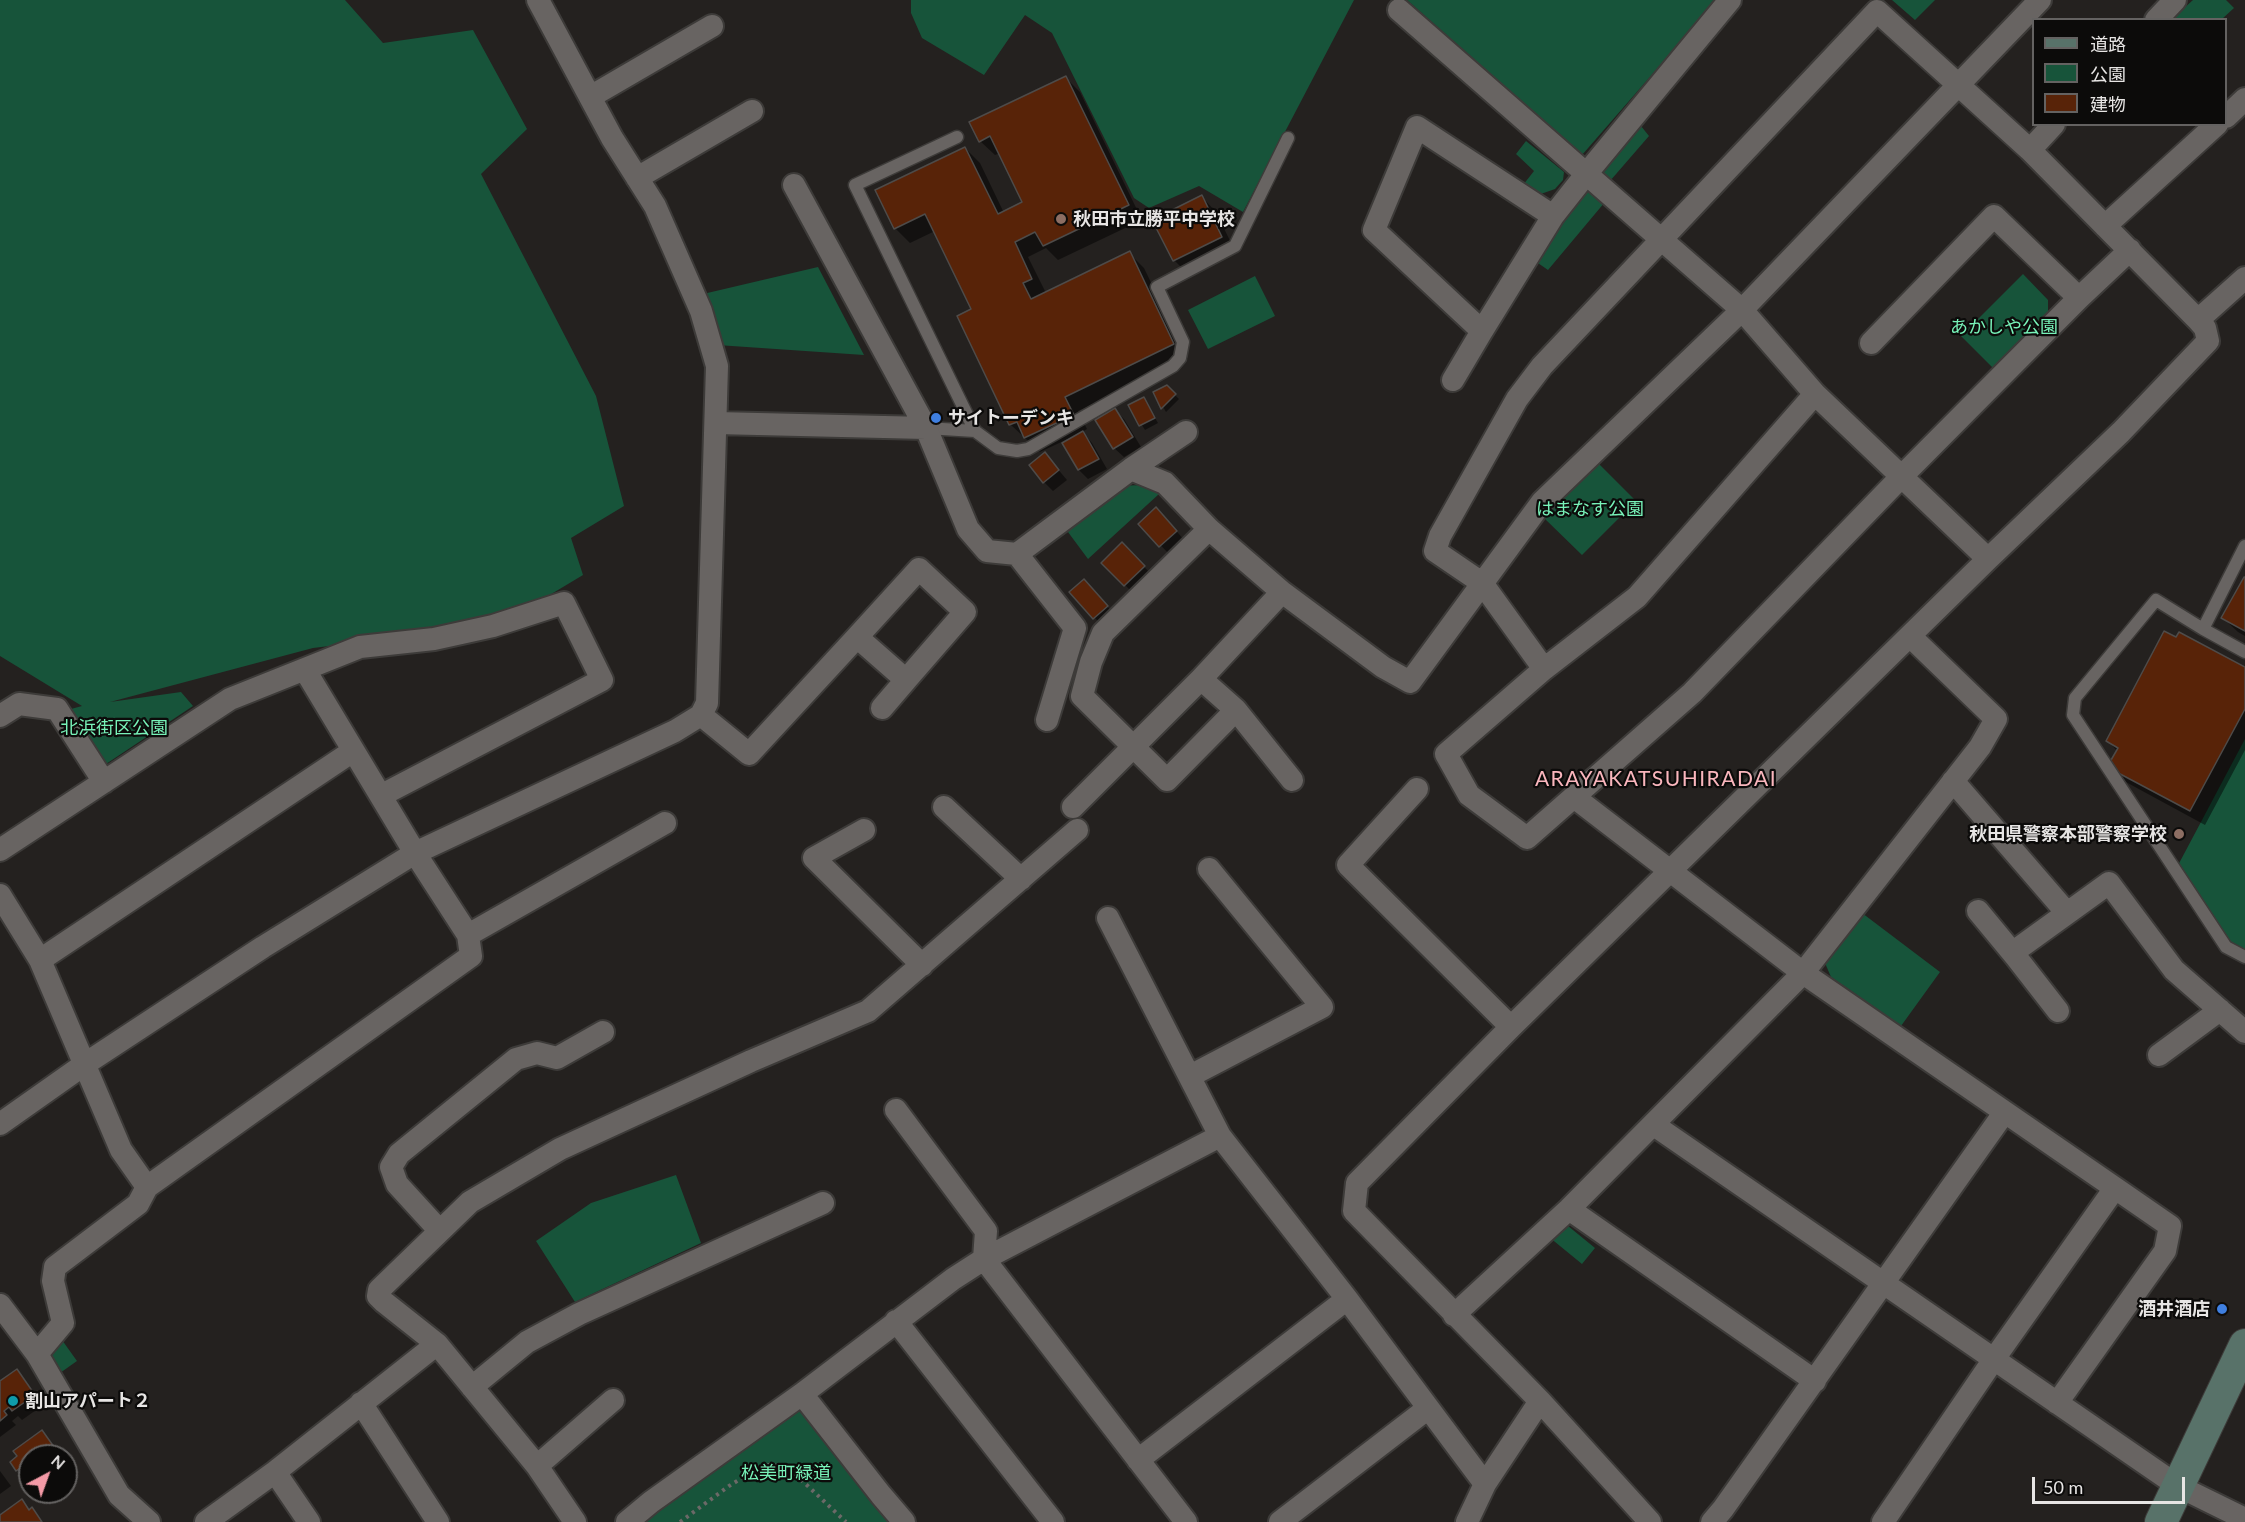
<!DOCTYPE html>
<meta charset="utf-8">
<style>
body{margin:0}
#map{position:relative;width:2245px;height:1522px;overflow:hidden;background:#24211f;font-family:Lato,"Noto Sans JP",sans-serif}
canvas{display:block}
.legend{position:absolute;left:2032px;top:18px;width:195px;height:108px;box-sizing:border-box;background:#0c0b0a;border:2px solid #646261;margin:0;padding:8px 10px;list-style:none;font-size:18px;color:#e7e5e4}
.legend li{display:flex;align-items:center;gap:12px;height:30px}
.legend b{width:30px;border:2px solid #646261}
.north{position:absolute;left:18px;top:1444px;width:60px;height:60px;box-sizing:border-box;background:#0c0b0a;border:2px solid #646261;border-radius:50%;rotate:41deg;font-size:16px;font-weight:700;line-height:24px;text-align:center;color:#e7e5e4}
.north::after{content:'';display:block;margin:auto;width:21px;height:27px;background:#f49aa6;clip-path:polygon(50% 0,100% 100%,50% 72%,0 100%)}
.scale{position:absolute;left:2032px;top:1477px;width:153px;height:27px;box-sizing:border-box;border:3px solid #e7e5e4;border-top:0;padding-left:8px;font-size:18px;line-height:21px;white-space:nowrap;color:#e7e5e4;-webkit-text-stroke:4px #0c0b0a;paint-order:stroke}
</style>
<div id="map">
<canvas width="2245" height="1522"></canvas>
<ul class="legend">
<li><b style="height:8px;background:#587269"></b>道路</li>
<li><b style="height:16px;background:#17543a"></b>公園</li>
<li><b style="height:16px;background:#582308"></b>建物</li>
</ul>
<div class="north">N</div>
<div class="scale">50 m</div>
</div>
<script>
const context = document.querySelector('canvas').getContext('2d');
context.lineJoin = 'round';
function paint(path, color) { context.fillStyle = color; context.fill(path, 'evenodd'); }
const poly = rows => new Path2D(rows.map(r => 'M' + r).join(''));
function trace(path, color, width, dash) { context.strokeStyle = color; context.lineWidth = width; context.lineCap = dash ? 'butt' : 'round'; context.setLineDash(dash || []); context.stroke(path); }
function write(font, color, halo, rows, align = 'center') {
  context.font = font + ' Lato,"Noto Sans JP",sans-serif'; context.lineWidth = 4.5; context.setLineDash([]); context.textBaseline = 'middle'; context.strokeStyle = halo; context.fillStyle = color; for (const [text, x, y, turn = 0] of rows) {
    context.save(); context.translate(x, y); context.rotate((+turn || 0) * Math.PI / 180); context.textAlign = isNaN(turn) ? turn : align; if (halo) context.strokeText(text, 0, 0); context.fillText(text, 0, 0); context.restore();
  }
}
const green = poly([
 [0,0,345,0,383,43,473,30,527,129,481,174,596,396,624,506,571,538,583,575,528,608,444,632,313,648,110,702,181,692,193,706,103,766,71,709,82,706,0,656],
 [911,0,1354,0,1243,212,1199,186,1149,208,1134,198,1052,33,1025,15,984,75,922,38,911,13],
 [1407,0,1717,0,1582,155],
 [1892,0,1935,0,1915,20],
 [2193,0,2226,0,2234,8,2222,19,2172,19],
 [1637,121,1649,136,1610,181,1600,172],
 [1526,141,1564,172,1563,180,1555,189,1538,195,1523,185,1534,171,1516,154],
 [1594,190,1605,202,1548,270,1535,261,1576,196],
 [818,267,864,355,717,345,703,294],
 [2023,274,2048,300,2048,319,1996,371,1961,336],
 [1255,276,1275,316,1208,349,1188,310],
 [1598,463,1636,501,1582,555,1544,518],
 [1143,485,1159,494,1088,559,1065,528,1115,486],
 [2245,739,2245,951,2227,942,2176,869],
 [1862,913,1940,972,1901,1026,1831,977,1825,963],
 [676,1175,701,1243,575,1302,536,1241,591,1203],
 [1562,1221,1595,1248,1582,1264,1549,1237],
 [62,1340,77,1361,60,1373,45,1351],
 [799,1405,847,1470,891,1522,637,1522]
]);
const shadow = poly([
 [1066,78,1080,92,1142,220,1058,260,1046,248,1028,257,1046,293,1129,253,1144,268,1188,359,1078,411,1087,429,1082,432,1092,443,1107,469,1088,479,1079,470,1072,437,1040,452,1011,425,959,317,973,310,935,231,910,243,895,228,965,148,980,163,1004,213,1024,203,1000,153,995,155,980,141],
 [1202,197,1216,212,1235,251,1188,274,1174,260],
 [1167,387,1179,399,1166,412,1155,393],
 [1144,399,1158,423,1145,430,1130,406],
 [1115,410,1124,419,1141,447,1124,457,1114,448],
 [1045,454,1067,480,1053,491,1044,482],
 [1166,519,1185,541,1170,555,1140,524],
 [1122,544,1153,576,1134,594,1103,563],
 [2245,579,2245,636,2238,632,2223,618],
 [1093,591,1116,616,1104,627,1095,618],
 [2245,669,2245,750,2205,825,2124,781,2109,767,2117,751,2108,741],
 [17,1371,43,1405,22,1420,18,1416,12,1421,16,1425,0,1437,0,1383],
 [41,1432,61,1456,30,1456,30,1477,27,1479,12,1462],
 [0,1471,11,1486,0,1494]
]);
const building = poly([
 [1066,76,1129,205,1043,246,1035,232,1015,242,1032,279,1023,283,1031,299,1130,251,1174,344,1065,397,1074,415,1024,438,1017,422,1009,425,957,316,971,309,925,214,894,229,875,190,965,147,998,214,1022,202,990,136,979,142,969,122,1066,76],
 [1202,195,1222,237,1173,261,1152,220,1202,195],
 [1167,385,1176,394,1161,409,1153,392,1167,385],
 [1144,397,1155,418,1139,426,1128,405,1144,397],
 [1115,408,1133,437,1113,449,1095,420,1115,408],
 [1083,431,1099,459,1078,470,1062,443,1083,431],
 [1045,452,1059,470,1043,483,1029,465,1045,452],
 [1156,507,1177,531,1159,547,1138,524,1156,507],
 [1122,542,1145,566,1124,586,1101,563,1122,542],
 [2244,577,2245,577,2245,631,2221,618,2244,577],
 [1084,579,1108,606,1093,619,1069,592,1084,579],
 [2164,631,2176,637,2179,632,2245,667,2245,709,2190,811,2107,767,2118,748,2106,741,2164,631],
 [17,1369,35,1395,12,1411,9,1407,4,1411,7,1415,0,1421,0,1381,17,1369],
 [42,1430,59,1454,56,1456,30,1456,30,1475,23,1466,16,1471,10,1462,17,1456,13,1451,42,1430],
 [22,1499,29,1510,32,1507,42,1522,0,1522,0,1515,22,1499]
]);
const path = poly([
 [680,1522,729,1486,755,1470,772,1464,794,1473,846,1522]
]);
const lane = poly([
 [926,428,975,431,855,185,957,137],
 [975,431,998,448,1017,451,1028,449,1173,366,1180,358,1183,342,1157,287,1235,246,1288,138],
 [2245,546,2203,629,2245,652],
 [2203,629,2156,600,2075,698,2073,715,2226,947,2245,957]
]);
const street = poly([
 [1399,10,1742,310,1815,394,1988,559],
 [2156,20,2175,0],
 [590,97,712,26],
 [2226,117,2245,99],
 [2030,150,2054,124],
 [637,178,752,111],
 [794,185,926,428],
 [1553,216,1417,127,1374,230,1482,331,1553,216,1587,173,1730,0],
 [2105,226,2217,124],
 [2198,320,2245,278],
 [1871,343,1994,216,2079,298],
 [1453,380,1482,331],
 [716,423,926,428,968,529,987,551,1017,554,1131,469,1165,483,1209,529,1282,592,1383,667,1410,682,1542,502,1742,310,2040,0],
 [1131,469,1186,432],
 [1209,529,1103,633,1091,662,1082,696,1167,780,1236,710,1201,679,1282,592],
 [1017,554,1075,628,1047,720],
 [1544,669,1446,754,1469,795,1527,838,1692,693,1902,476,2079,298,2130,250],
 [305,670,415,853,468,935,665,823],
 [882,708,906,680],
 [1236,710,1292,780],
 [701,715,749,754,857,637,919,569,965,612,906,680,857,637],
 [0,716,19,704,57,709,104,782],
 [1953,781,2067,913],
 [1417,789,1348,865,1511,1027],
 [1574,797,1803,973,2115,1188,1994,1359,1883,1522],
 [944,807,1021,879],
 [1073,807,1201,679],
 [864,830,814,858,922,965],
 [0,850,230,699,360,647,434,639,493,626,564,603,602,680,382,795],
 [0,895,40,960,121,1150,147,1187,471,956,468,935],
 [1978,911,2016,957],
 [1108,918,1220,1136],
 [40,960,353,751],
 [2058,1011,2016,957,2019,948,2109,883,2174,970,2245,1032],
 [2159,1055,2220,1010],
 [1190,1076,1322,1007,1209,869],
 [896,1110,986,1231,984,1259,1186,1522],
 [0,1124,85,1064,263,947,415,853,675,731,701,715,707,703,717,366,701,311,655,206,612,138,538,0],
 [1654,1125,2178,1486,2245,1519],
 [1569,1209,1815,1381],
 [439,1230,397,1184,391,1167,399,1154,516,1059,537,1053,557,1058,603,1032],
 [0,1305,37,1354,119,1495,149,1522],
 [1454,1315,1569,1209,1803,973,1980,747,1996,719,1910,636],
 [896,1321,1053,1522],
 [437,1344,384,1302,378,1296,379,1290,470,1202,560,1149,751,1061,868,1011,1077,830],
 [37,1354,63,1323,53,1281,55,1267,138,1204,147,1187],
 [472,1387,527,1342,579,1314,823,1203],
 [802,1394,881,1495,904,1522],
 [361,1403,438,1522],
 [2057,1403,2165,1251,2170,1226,2115,1188],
 [1138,1460,1347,1299],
 [537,1466,613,1400],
 [275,1472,309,1522],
 [206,1522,275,1472,437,1344,537,1466,575,1522],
 [627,1522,651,1502,802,1394,953,1279,984,1259,1220,1136,1347,1299,1485,1484],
 [1280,1522,1427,1409],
 [1467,1522,1485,1484,1540,1401],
 [1650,1522,1540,1401,1354,1211,1357,1183,1511,1027,1988,559,2121,432,2208,341,2205,328,2198,320,2030,150,1877,11,1542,366,1517,399,1440,536,1435,551,1482,583,1544,669,1637,597,1815,394],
 [1712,1522,1723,1509,2004,1113]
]);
const secondary = poly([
 [2161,1522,2245,1345]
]);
const markers = [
 [1061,219,6,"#8d6e63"],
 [936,418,6,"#3f7fe0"],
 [2179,834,6,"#8d6e63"],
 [2222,1309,6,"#3f7fe0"],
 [13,1401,6,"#0f9aa8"]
];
const poiNames = [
 ["秋田市立勝平中学校",1073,219],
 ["サイトーデンキ",948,418],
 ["秋田県警察本部警察学校",2167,834,"right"],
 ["酒井酒店",2210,1309,"right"],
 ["割山アパート２",25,1401]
];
const parkNames = [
 ["あかしや公園",2004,327],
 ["はまなす公園",1590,509],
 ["北浜街区公園",114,728],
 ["松美町緑道",786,1473]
];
const quarterNames = [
 ["ARAYAKATSUHIRADAI",1656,779]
];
paint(green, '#17543a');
paint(shadow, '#0007');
paint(building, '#582308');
trace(building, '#4e4b49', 1.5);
trace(lane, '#3d3b39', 15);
trace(street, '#3d3b39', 26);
trace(secondary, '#3d3b39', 34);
trace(path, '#6b6967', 4, [3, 4.5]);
trace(lane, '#686462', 12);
trace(street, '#686462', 22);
trace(secondary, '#587269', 32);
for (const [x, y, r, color] of markers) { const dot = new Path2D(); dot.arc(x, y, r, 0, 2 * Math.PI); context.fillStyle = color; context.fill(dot); trace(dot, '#0c0b0a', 2); }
write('bold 18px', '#e7e5e4', '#0c0b0a', poiNames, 'left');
write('18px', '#78f3b9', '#0c0b0a', parkNames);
context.letterSpacing = '1.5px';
write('21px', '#fab6bd', '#0c0b0a', quarterNames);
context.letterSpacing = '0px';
</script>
